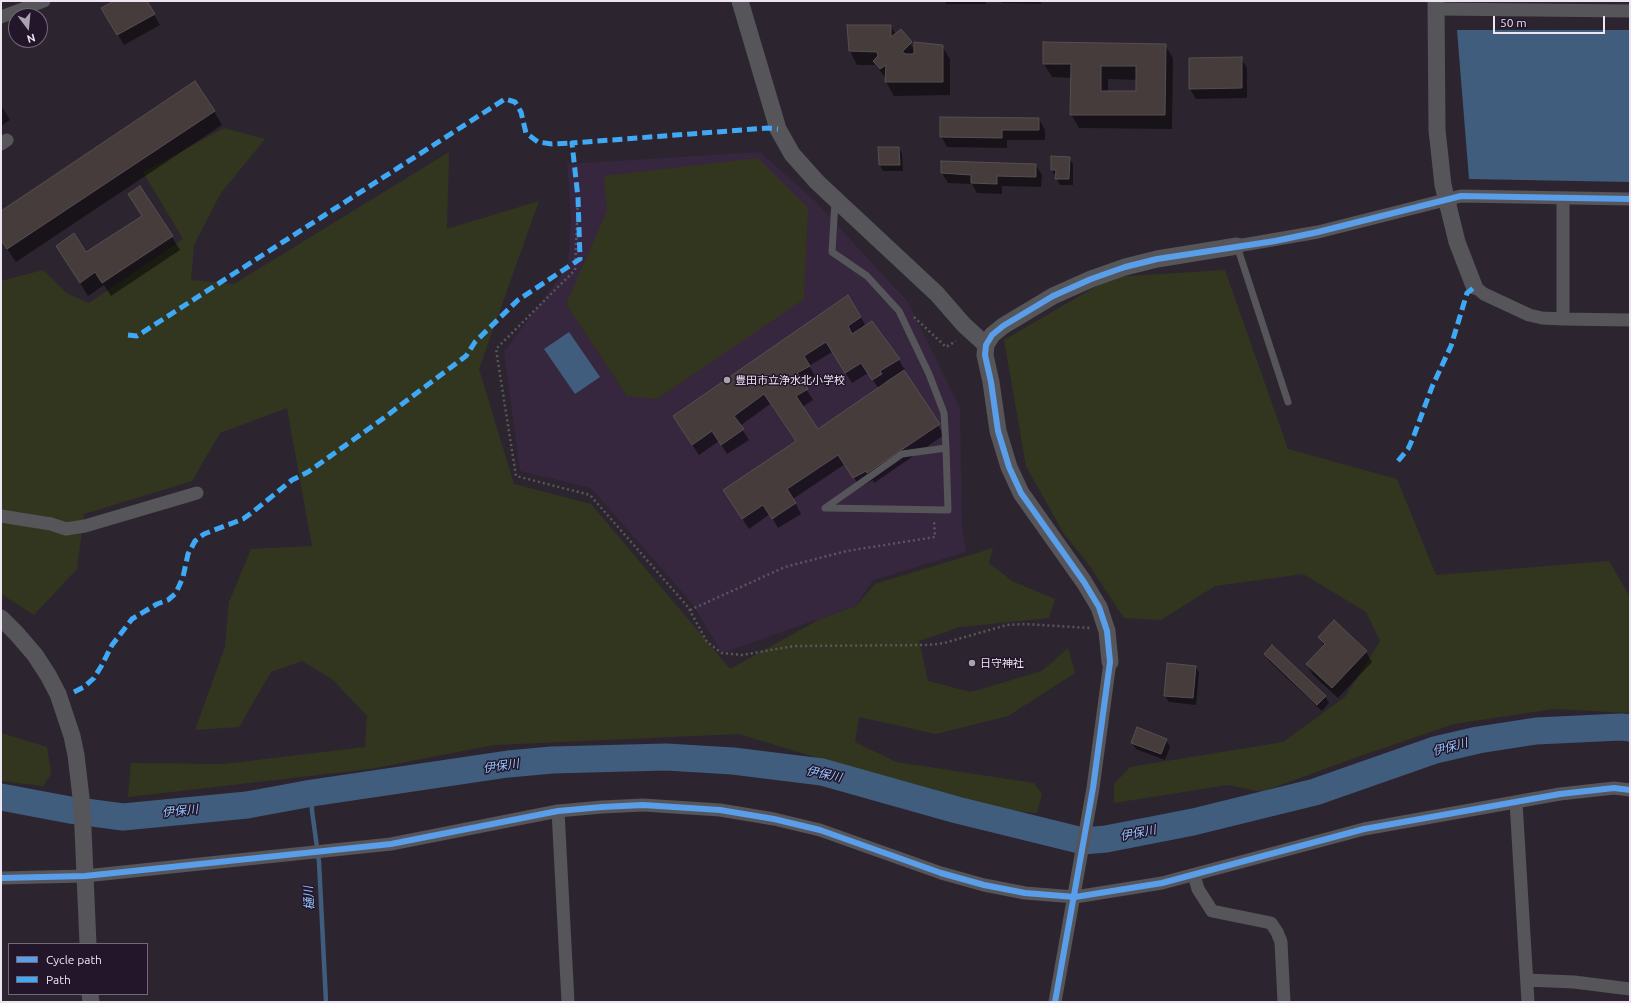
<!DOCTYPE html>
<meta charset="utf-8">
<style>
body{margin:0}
#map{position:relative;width:1631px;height:1003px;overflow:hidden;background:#2c2530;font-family:Ubuntu,sans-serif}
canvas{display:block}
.frame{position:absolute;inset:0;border:2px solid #eee5f3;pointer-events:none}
.legend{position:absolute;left:8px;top:943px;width:140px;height:52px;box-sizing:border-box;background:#23162a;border:1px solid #74697a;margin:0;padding:5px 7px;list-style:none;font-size:12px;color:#eee5f3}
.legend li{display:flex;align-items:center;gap:8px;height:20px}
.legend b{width:20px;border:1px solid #74697a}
.north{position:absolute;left:8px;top:8px;width:40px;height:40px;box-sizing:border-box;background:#23162a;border:1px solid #74697a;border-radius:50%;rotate:164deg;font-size:11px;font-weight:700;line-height:16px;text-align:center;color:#eee5f3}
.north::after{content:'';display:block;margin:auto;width:14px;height:18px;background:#aaa2af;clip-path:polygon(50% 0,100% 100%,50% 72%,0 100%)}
.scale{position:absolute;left:1493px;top:16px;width:112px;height:18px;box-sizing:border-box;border:2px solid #eee5f3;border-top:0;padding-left:5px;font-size:12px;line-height:14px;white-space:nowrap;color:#eee5f3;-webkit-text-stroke:3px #23162a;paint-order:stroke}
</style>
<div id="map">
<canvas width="1631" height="1003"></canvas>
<div class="frame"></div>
<ul class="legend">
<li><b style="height:5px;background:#5a9eea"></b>Cycle path</li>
<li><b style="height:5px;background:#3fa9f5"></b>Path</li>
</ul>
<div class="north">N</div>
<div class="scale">50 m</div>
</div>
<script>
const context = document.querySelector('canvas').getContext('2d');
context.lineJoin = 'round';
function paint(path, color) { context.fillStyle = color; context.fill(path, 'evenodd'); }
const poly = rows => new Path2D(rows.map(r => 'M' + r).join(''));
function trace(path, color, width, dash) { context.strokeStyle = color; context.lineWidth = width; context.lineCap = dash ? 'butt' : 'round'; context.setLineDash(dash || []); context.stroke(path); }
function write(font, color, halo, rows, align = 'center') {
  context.font = font + ' Ubuntu,"Noto Sans JP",sans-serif'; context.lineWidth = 3; context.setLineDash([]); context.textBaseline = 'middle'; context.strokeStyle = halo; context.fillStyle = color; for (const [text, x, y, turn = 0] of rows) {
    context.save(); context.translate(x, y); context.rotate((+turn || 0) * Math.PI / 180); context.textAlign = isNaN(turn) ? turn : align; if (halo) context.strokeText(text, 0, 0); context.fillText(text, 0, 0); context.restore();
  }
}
const built = poly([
 [760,152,814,200,908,302,960,408,962,528,966,552,873,580,856,606,722,653,691,602,591,488,520,471,504,352,568,266,571,215,567,164]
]);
const green = poly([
 [224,128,265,139,221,193,194,245,191,280,234,284,449,152,447,229,539,201,479,369,514,484,591,504,730,669,820,619,856,606,875,584,993,548,989,563,1012,581,1055,599,1049,618,960,627,919,641,928,681,971,692,1042,671,1068,648,1075,673,1008,716,936,734,859,717,855,742,896,762,1034,783,1042,794,1037,813,1004,810,874,775,739,734,494,745,370,769,128,797,131,763,224,764,365,747,367,716,332,679,302,661,271,672,239,727,195,730,225,647,229,602,251,549,312,546,287,408,220,433,192,481,84,514,77,569,34,615,1,594,1,281,43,270,66,293,89,303,183,239,143,172],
 [758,158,808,208,804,299,657,399,627,396,566,304,607,211,604,176],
 [1225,270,1288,449,1397,479,1436,575,1609,561,1630,597,1630,713,1553,709,1454,724,1357,757,1262,792,1228,785,1114,803,1114,784,1130,767,1283,742,1345,697,1380,641,1366,612,1303,574,1215,586,1161,620,1124,618,1089,565,1064,534,1026,466,1004,340,1112,277],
 [1,733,47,747,51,774,43,786,1,781]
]);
const water = poly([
 [1457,30,1630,30,1630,182,1469,179],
 [569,332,600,377,575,394,544,349]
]);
const shadow = poly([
 [117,1,146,1,160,25,124,45,103,9],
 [945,1,986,1,986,4,946,4],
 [1001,1,1041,1,1041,4,1002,3],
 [891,26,896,35,901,31,915,51,942,46,950,59,950,95,894,96,886,82,886,79,876,65,857,65,850,51],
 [1165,45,1173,58,1172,129,1079,128,1071,114,1072,78,1052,77,1044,64],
 [1108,79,1137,80,1137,92,1108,92],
 [1241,58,1247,68,1247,98,1196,99,1190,89],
 [1,105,10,120,1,126],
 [214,111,222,125,16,262,1,240,1,212],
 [1039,119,1045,130,1045,140,1007,140,1007,148,947,147,941,136],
 [899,148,902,154,903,171,883,171,880,165],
 [1069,158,1073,164,1073,185,1060,185,1052,170],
 [942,162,1036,165,1042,175,1041,187,1002,186,1002,194,977,193,972,184,948,183,942,173],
 [140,187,180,250,111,296,104,285,88,296,57,246,86,253,142,216,129,195],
 [848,296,866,326,872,322,899,360,905,370,903,371,944,435,874,483,873,480,860,487,845,464,793,499,801,514,778,528,770,514,749,529,730,500,797,442,770,404,740,426,749,440,727,454,719,441,699,455,674,417],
 [832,352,852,383,868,373,879,389,817,430,802,407,813,400,803,384,815,376,809,366],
 [891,378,892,380,886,384,885,382],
 [1319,637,1366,652,1372,662,1338,698,1313,675,1307,665,1324,646],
 [1265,654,1325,696,1329,703,1322,711,1269,661],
 [1196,667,1199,673,1196,705,1169,702,1165,696],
 [1166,740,1170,747,1165,760,1136,749,1132,743]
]);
const stream = poly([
 [312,793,312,811,319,862,326,1002]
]);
const river = poly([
 [1,797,70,810,123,817,247,805,312,793,508,764,552,760,666,757,733,761,822,772,957,810,1083,841,1106,839,1193,822,1315,792,1435,750,1478,740,1536,731,1621,727,1630,728]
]);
const building = poly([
 [114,1,147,1,155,14,117,35,101,8,114,1],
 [847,25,891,25,891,37,901,29,912,42,902,52,906,54,914,54,914,42,943,45,943,82,885,82,886,65,880,69,873,61,878,56,877,52,849,51,847,25],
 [1043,42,1166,44,1165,115,1070,115,1071,64,1043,64,1043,42],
 [1101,66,1136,66,1136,91,1101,91,1101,66],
 [1242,57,1242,88,1189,89,1189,58,1242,57],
 [195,81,215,111,7,249,1,240,1,211,195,81],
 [940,117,1039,118,1039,130,1002,130,1002,138,940,137,940,117],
 [878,147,899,147,900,165,879,165,878,147],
 [1051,156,1070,157,1069,179,1055,179,1056,170,1051,170,1051,156],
 [941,161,1036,164,1036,177,997,176,997,184,971,183,971,175,941,173,941,161],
 [140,186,173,236,102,283,95,272,80,283,56,246,74,233,86,252,142,216,128,194,140,186],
 [848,295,861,317,848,326,852,334,872,321,900,359,880,371,882,374,872,380,861,363,845,373,826,342,804,356,810,366,797,373,808,389,796,396,818,429,904,370,940,424,867,473,866,471,853,478,838,455,787,489,796,503,772,519,763,505,742,519,723,490,796,441,764,394,734,416,744,429,721,445,712,431,692,445,673,416,848,295],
 [1334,620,1367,651,1332,688,1306,664,1325,644,1318,637,1334,620],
 [1272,645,1326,696,1317,705,1264,654,1272,645],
 [1167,663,1196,666,1193,698,1164,696,1167,663],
 [1137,727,1167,739,1161,754,1131,743,1137,727]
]);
const path = poly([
 [578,198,575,270,496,349,516,476,590,495,688,607,707,642,722,653,742,655,794,646,929,645,944,643,1007,625,1025,624,1090,628],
 [914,317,946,347,956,341],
 [690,610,785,567,847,551,935,537,934,520]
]);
const service = poly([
 [835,201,832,252,867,276,899,311,929,374,944,413,946,448,948,510,825,508,902,454,946,448],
 [1237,246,1288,402]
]);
const minor = poly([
 [1436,9,1630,11],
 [1,17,44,1],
 [1,144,7,140],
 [1563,198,1563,319,1630,320],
 [1237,246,1318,232,1461,196,1630,199],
 [1474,286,1484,294,1529,315,1542,318,1563,319],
 [1,516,51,524,66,529,85,526,197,493],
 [1516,802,1528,1002],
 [558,811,568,1002],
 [1194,875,1198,889,1212,911,1271,923,1277,932,1281,942,1284,1002],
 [1,878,85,876,391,844,558,811,602,807,643,805,720,810,774,819,820,830,941,873,984,885,1025,893,1075,897,1162,883,1364,829,1560,794,1614,788,1630,790],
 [1527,980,1574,982,1630,989],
 [1055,1002,1093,788,1110,662]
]);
const tertiary = poly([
 [740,1,778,129,792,154,817,182,937,294,964,325,986,345],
 [1436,1,1437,130,1443,185,1457,242,1474,286],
 [1,618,17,634,35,655,48,675,58,694,72,736,76,755,82,806,88,944],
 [1110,662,1107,631,1099,607,1084,582,1021,493,1009,467,998,431,991,382,985,355,986,345,992,335,1003,326,1053,296,1091,279,1125,267,1157,259,1237,246],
 [90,994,91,1002]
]);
const quiet = poly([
 [128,335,137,336,505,99,515,102,521,112,526,133,538,142,552,144,572,143],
 [1398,461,1408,449,1413,438,1432,387,1451,346,1467,293,1475,287],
 [74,692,84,687,94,678,102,665,112,645,132,619,157,604,168,600,176,593,183,577,188,554,195,541,204,534,243,519,254,511,292,480,308,472,381,420,466,356,475,342,518,300,580,259,578,198,572,143,768,128,778,129]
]);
const cycleway = poly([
 [1,878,85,876,391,844,558,811,602,807,643,805,720,810,774,819,820,830,941,873,984,885,1025,893,1075,897,1162,883,1364,829,1560,794,1614,788,1630,790],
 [1055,1002,1093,788,1110,662,1107,631,1099,607,1084,582,1021,493,1009,467,998,431,991,382,985,355,986,345,992,335,1003,326,1053,296,1091,279,1125,267,1157,259,1275,241,1318,232,1461,196,1630,199]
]);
const markers = [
 [727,380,4,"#aaa2af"],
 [972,663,4,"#aaa2af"]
];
const poiNames = [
 ["豊田市立浄水北小学校",735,380],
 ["日守神社",980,663]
];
const waterNames = [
 ["伊保川",1450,747,-15],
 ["伊保川",501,766,-8],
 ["伊保川",824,774,12],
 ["伊保川",180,811,-6],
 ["伊保川",1138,833,-11],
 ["樋川",309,898,-94]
];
paint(built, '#36263e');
paint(green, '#32361f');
paint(water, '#415d7e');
paint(shadow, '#0007');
trace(stream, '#415d7e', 4.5);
trace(river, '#415d7e', 27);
paint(building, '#453c3b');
trace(building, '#564f51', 1);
trace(path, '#59575c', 2.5, [2, 3]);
trace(service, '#56555a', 7);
trace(minor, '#56555a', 13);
trace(tertiary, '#56555a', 17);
trace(quiet, '#3fa9f5', 5, [10, 5]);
trace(cycleway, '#5a9eea', 6);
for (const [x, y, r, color] of markers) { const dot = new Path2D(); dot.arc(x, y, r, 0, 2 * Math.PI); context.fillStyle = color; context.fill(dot); trace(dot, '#23162a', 1.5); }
write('11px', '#eee5f3', '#23162a', poiNames, 'left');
write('italic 12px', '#92c5fe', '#23162a', waterNames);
</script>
